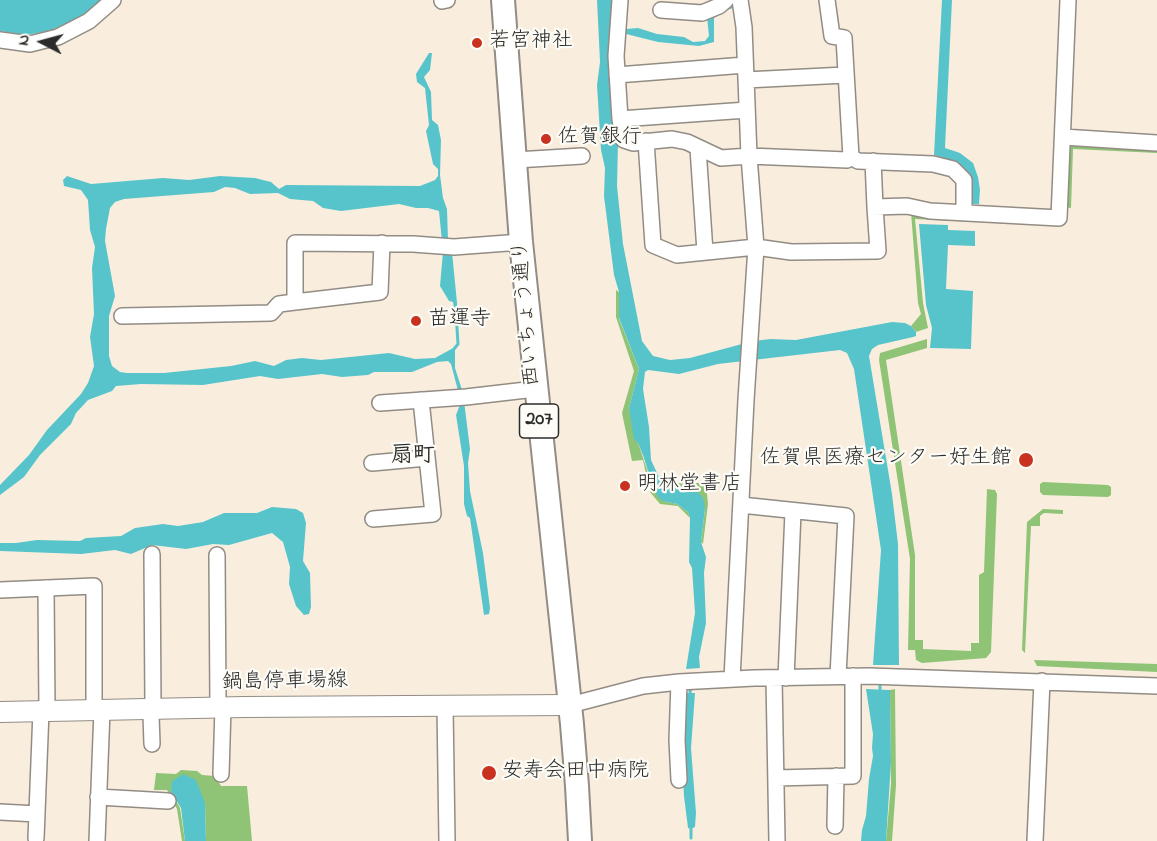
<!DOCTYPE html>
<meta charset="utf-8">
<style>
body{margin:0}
#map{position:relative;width:1157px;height:841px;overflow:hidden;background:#f9eede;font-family:"Indie Flower",sans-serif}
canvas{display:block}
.north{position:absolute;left:12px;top:12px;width:60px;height:60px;-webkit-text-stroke:4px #fdfcf7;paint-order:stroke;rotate:276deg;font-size:16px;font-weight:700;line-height:24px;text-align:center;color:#2b2b2b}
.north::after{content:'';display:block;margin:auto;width:21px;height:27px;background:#2b2b2b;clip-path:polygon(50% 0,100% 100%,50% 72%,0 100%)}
</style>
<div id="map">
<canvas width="1157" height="841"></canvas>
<div class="north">N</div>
</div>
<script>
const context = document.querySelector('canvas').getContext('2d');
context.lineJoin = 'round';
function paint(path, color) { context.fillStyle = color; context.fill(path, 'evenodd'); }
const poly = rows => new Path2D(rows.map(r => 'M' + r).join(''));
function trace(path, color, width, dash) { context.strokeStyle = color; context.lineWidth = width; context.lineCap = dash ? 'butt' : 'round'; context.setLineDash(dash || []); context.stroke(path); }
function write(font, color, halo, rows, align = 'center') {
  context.font = font + ' "Indie Flower","Klee One",sans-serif'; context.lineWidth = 4.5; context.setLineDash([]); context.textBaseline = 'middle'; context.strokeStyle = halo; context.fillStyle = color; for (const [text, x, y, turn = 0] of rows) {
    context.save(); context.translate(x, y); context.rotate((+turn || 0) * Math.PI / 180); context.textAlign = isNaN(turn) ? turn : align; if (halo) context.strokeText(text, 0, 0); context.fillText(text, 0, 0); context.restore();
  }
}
const green = poly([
 [1069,142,1157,147,1157,153,1073,149,1071,208,1064,207],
 [911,212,1020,219,1016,224,915,219,923,303,928,328,916,332,911,326,921,314,918,303],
 [616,290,619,292,619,319,639,369,629,408,638,443,652,484,664,501,677,504,688,512,690,518,678,506,660,504,650,492,643,460,632,461,622,413,634,371,616,317],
 [927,339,927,348,886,360,915,555,915,640,923,640,923,649,971,651,971,643,979,643,979,575,984,572,987,489,995,490,997,494,991,652,986,658,922,663,916,660,915,650,908,650,910,559,879,360,880,353],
 [659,477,669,483,706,483,708,504,703,544,701,542,705,509,682,488,669,486],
 [1043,482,1108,485,1111,487,1111,495,1108,497,1043,495,1040,492,1040,484],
 [1043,509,1063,510,1063,514,1044,513,1040,516,1040,526,1031,526,1025,653,1022,650,1027,522],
 [1034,660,1157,664,1157,672,1037,666],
 [895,689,896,785,892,841,886,841,891,784,890,690],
 [181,770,197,771,202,775,215,776,221,786,247,786,252,841,206,841,205,803,171,792,180,808,185,841,182,841,177,809,167,790,154,790,156,773,176,774]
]);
const water = poly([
 [0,0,101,0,87,13,68,23,49,31,26,35,0,31],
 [597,0,614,0,618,144,617,186,623,244,642,341,653,356,670,360,690,358,753,341,771,339,796,340,892,322,905,323,911,326,916,332,916,336,913,337,878,345,872,349,869,356,892,494,898,544,899,665,873,665,881,550,854,369,847,353,840,350,718,364,679,374,648,370,645,372,643,389,649,427,651,460,659,477,669,486,682,488,692,486,703,498,705,509,701,542,706,557,704,573,706,623,699,657,700,668,686,669,695,613,692,568,689,562,690,518,688,512,677,504,663,501,658,497,652,484,644,458,638,443,634,439,629,408,639,369,619,318,619,292,614,275,604,196,605,168,601,150,597,85,600,62],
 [942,0,952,0,945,148,960,153,973,163,978,177,980,190,979,204,971,204,970,177,965,169,956,162,934,155],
 [737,2,738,6,725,11,714,18,714,42,699,46,658,42,626,34,626,29,638,28,657,34,684,37,693,42,705,41,709,36,707,17,729,3],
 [429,53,432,53,430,70,424,77,431,92,432,120,438,125,441,140,440,175,443,198,447,209,448,240,452,252,458,313,455,315,453,302,449,301,440,286,443,252,439,211,428,208,416,208,399,204,341,211,323,208,313,201,290,199,278,193,250,194,235,188,225,187,214,192,124,199,115,202,110,208,106,229,105,241,115,296,109,316,109,356,112,366,120,372,127,373,164,373,231,366,255,361,274,366,286,360,302,358,321,360,389,353,415,359,435,358,455,347,455,368,463,393,470,449,468,463,470,491,483,553,490,608,489,614,484,615,470,518,467,516,464,504,464,466,456,415,461,402,451,364,448,361,437,362,412,372,374,372,368,375,342,377,322,374,278,379,260,376,203,385,141,384,116,386,112,391,88,400,76,413,71,424,40,455,24,477,0,495,0,485,29,455,47,430,81,394,88,383,94,366,90,337,94,314,92,268,95,247,90,230,88,200,81,190,64,186,63,180,67,176,91,184,163,178,189,180,220,176,255,178,271,182,279,189,286,185,420,186,435,180,438,176,438,169,433,164,426,131,429,125,425,88,417,82,416,74],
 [919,224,948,225,948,230,975,231,975,246,948,245,946,289,973,291,971,349,930,348,932,328,926,305],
 [272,507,296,509,303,513,306,523,303,561,310,573,311,607,309,614,304,615,296,606,289,584,290,567,283,542,272,533,229,545,213,544,186,549,152,545,131,554,115,550,81,554,0,551,0,543,16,543,37,540,80,541,86,538,121,536,135,528,163,524,178,526,203,522,224,513,257,513],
 [866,689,890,690,891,763,886,841,861,841,862,830,866,816,869,779,873,756,872,748,873,734],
 [684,693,695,693,691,748,696,813,695,827,691,829,688,828,684,796,681,741],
 [183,774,196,780,205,803,206,841,185,841,181,808,171,792,172,781]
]);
const stream = poly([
 [454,349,458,344,456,312],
 [880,689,880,682],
 [690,693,691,685],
 [691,829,691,838]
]);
const minor = poly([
 [620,0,616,56,620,119,624,140,633,143,672,139,687,142,721,158,749,156,847,160,851,157],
 [827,0,832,36,844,38,851,157,858,161,933,164,953,169,964,180,964,213],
 [442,1,447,0],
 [661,10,702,13,719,6,726,0],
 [0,40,30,44,58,37,89,21,113,0],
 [617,75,745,65],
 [746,80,845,75],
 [620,119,747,110],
 [1063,137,1157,143],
 [646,141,653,245,677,255,756,247,791,252,878,251,875,207,907,206,930,211,1059,218,1068,0],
 [698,148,705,252],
 [516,160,582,156],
 [873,161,875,207],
 [295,302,380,292,382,243],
 [122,316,271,313,279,304,295,302,295,243,413,244,454,247,521,242],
 [380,403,466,397,535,389],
 [372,463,427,458],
 [741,505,846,516,838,676],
 [373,519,433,514,421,400],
 [152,554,153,709,151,715,152,744],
 [217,555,218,707],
 [46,588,47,711],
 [0,590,94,586,94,710],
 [774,678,777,841],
 [786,678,793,512],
 [732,679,746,400,756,247,749,156,744,27,740,0],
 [570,705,643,686,679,682,754,678,869,676,1157,686],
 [445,706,447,841],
 [221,774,223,707],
 [776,778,853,776,853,676],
 [679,780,677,740,679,682],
 [98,797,168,801],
 [0,812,37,814],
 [835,826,836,776],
 [36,838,41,711],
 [97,841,102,710],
 [1035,841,1042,681]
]);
const major = poly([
 [0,712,244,707,570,705]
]);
const highway = poly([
 [503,0,521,242,572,724,577,786,580,841]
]);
const markers = [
 [477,43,6,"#c8321e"],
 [546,139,6,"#c8321e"],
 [416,321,6,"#c8321e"],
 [1026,460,8,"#c8321e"],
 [625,486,6,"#c8321e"],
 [489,773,8,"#c8321e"]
];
const shields = [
 [539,421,39]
];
const shieldNames = [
 ["207",539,421]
];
const poiNames = [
 ["若宮神社",489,43],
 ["佐賀銀行",558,139],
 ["苗運寺",428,321],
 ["佐賀県医療センター好生館",1012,460,"right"],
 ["明林堂書店",637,486],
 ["安寿会田中病院",502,773]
];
const streetNames = [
 ["西いちょう通り",528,313,-95],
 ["鍋島停車場線",285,683,-1]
];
const neighbourhoodNames = [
 ["扇町",413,457]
];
paint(green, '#8fc375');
paint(water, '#57c4cb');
trace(stream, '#57c4cb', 3);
trace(minor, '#928c84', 18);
trace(major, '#928c84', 22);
trace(highway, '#928c84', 26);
trace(minor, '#fff', 15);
trace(major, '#fff', 20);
trace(highway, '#fff', 22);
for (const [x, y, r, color] of markers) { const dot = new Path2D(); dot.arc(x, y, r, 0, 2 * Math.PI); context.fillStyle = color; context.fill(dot); trace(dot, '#fdfcf7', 2); }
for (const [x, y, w] of shields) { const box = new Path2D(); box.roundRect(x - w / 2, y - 17, w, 34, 4.5); context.fillStyle = '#fdfcf7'; context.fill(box); trace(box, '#2b2b2b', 1.5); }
write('bold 20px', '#2b2b2b', null, shieldNames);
write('21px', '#2b2b2b', '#fdfcf7', poiNames, 'left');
write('21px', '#2b2b2b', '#fdfcf7', streetNames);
write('bold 22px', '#2b2b2b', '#fdfcf7', neighbourhoodNames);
</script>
